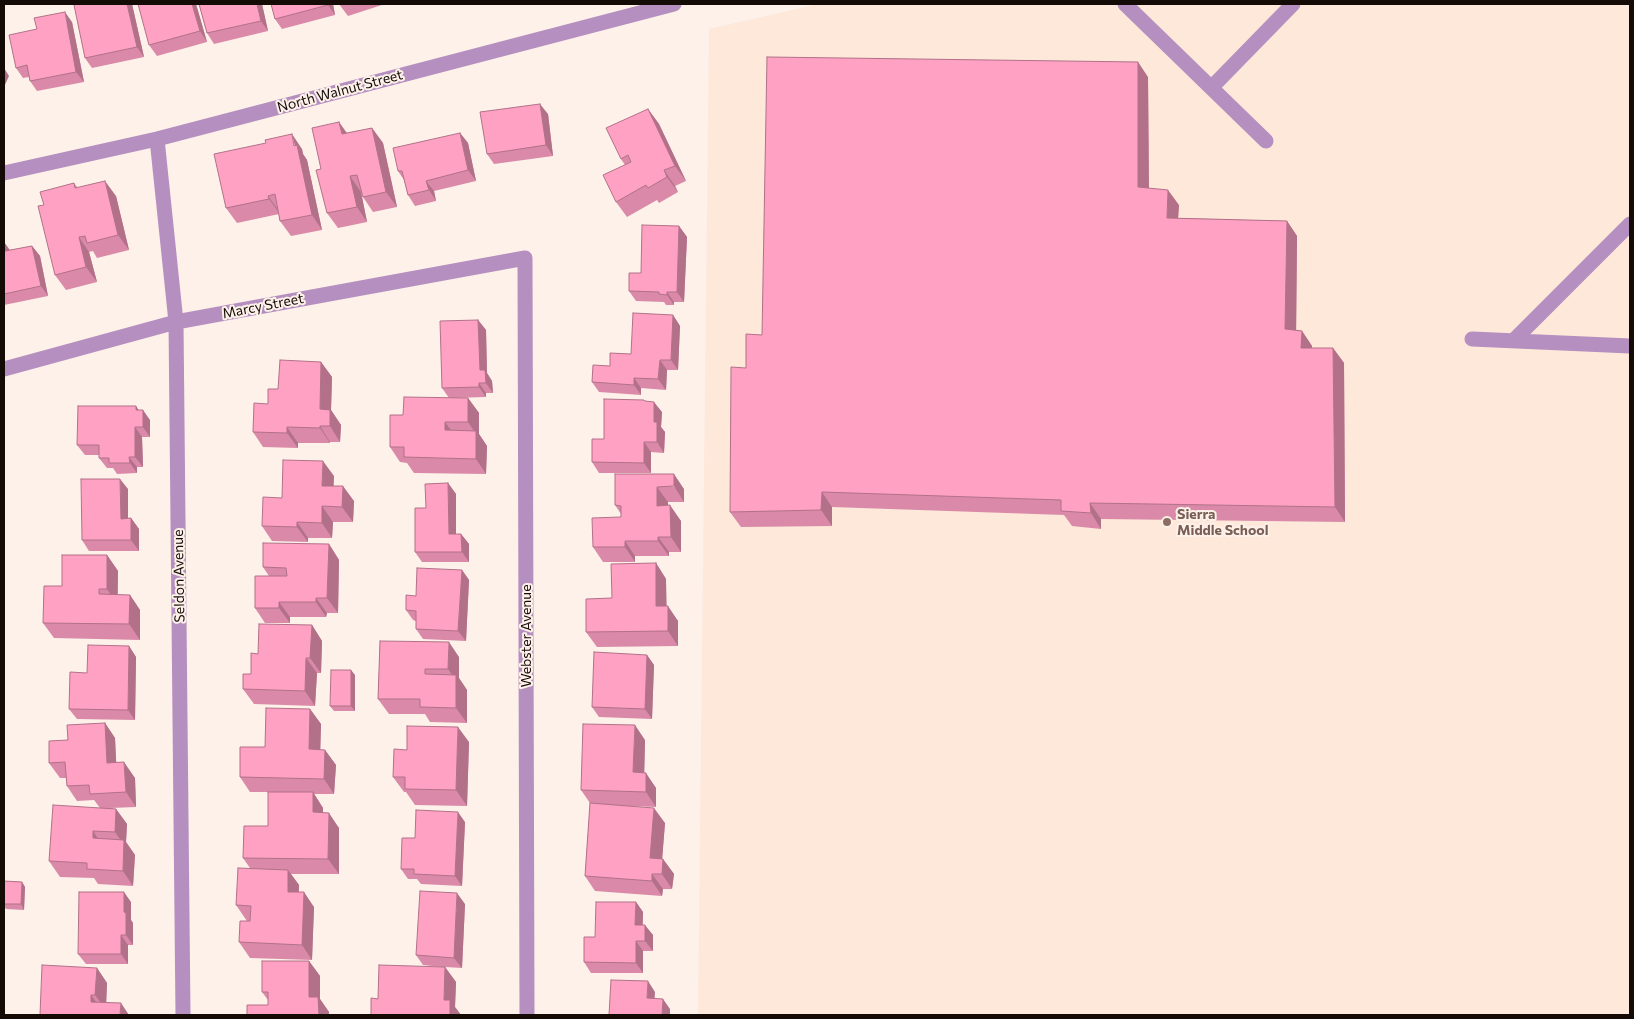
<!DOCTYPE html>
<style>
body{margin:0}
#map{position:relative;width:1634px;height:1019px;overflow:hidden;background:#fdf1ea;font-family:Commissioner,sans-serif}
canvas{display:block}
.frame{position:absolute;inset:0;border:5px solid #140b06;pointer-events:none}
</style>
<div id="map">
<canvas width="1634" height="1019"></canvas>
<div class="frame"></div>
</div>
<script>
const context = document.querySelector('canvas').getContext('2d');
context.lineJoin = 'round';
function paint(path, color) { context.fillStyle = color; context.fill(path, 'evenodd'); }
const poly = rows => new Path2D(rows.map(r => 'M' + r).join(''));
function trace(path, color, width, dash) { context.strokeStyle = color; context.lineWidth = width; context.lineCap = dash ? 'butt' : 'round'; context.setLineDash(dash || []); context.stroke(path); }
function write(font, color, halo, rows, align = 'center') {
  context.font = font + ' Commissioner,sans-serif'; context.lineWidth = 4; context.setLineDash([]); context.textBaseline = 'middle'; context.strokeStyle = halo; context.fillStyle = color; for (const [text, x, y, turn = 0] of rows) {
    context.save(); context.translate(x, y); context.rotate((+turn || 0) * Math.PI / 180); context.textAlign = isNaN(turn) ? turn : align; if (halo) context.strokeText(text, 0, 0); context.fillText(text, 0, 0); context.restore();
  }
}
const built = poly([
 [818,4,1630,4,1630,1015,698,1015,709,29]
]);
const minor = poly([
 [1125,4,1266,141],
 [1211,88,1293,4],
 [157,139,176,322,183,1015],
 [4,173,157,139,674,4],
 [1472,339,1630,346],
 [1514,340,1630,224],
 [4,369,176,322,525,258,527,1015]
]);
const wall = poly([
 [132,4,144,57,92,68,85,58],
 [196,4,207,42,157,56,149,45],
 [199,4,262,4,268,31,214,44,207,33],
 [271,4,333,4,335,15,282,29,275,19],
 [339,4,385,4,348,16],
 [72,22,84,82,37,91,30,81,29,77,23,78,16,68,37,29],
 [1148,77,1149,188,1179,205,1178,218,1287,221,1297,236,1296,330,1302,331,1312,346,1312,348,1333,348,1344,363,1345,522,1101,519,1101,529,1072,526,1064,515,832,507,832,526,741,527,730,512,762,335],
 [648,109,659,124,686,181,675,186,678,192,659,203,657,200,627,217,616,202,625,165,621,159],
 [548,114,553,156,494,164,487,154],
 [339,122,347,133,372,128,383,143,397,207,373,212,363,197,361,192,367,222,338,228,327,213,321,169],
 [460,133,468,143,476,181,434,191,436,201,415,206,408,195,404,180,398,171],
 [266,143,302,149,303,154,307,160,322,230,291,236,280,221,279,214,237,223,226,208],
 [74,183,77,187,116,196,129,250,97,258,93,251,89,252,97,282,66,290,55,275,44,205],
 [679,226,687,237,684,302,674,302,674,305,666,305,664,302,636,301,629,291,641,273],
 [4,242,10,250,32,246,40,256,48,296,4,305],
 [673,315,680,326,678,370,667,370,666,390,641,388,641,395,599,392,592,382,610,366,631,354],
 [478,320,486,330,487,373,492,381,493,393,486,393,486,397,453,398,468,398,479,413,479,434,487,446,486,474,414,473,407,463,400,462,390,447,449,398,442,388],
 [321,362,332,377,331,410,341,425,340,442,330,442,330,443,298,443,298,448,263,447,253,432,268,404,278,389],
 [645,401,662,412,661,427,665,432,664,453,651,452,651,473,599,473,592,462,604,439],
 [136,406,138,410,150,420,150,437,142,437,143,467,137,467,137,473,117,474,113,468,107,468,99,458,99,455,85,455,77,445],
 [615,474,684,489,684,502,668,502,668,506,681,521,681,552,669,552,669,556,635,556,635,562,603,562,593,547,621,517,621,514,615,505],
 [334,476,333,486,354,501,353,522,333,522,332,538,308,538,308,542,272,541,262,526,282,498],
 [448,483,456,494,456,534,461,534,469,544,469,562,422,562,415,552,426,508],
 [128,489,128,518,131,518,139,529,139,551,89,551,82,540],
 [329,544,339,560,338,613,327,613,326,617,290,617,290,623,265,623,255,608,269,576,263,567],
 [107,555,118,571,118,595,130,595,140,610,140,640,54,638,43,623,62,586],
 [656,563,666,579,666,606,678,621,678,646,597,647,586,632,612,598],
 [462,570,469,580,466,641,423,639,416,629,416,621,413,620,406,610,416,596],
 [312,625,322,641,321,673,317,673,315,706,254,704,243,689,251,674,258,654],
 [380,641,459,657,459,678,467,690,467,723,430,722,425,714,389,714,378,699],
 [129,646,136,657,135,720,77,719,69,709],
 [647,655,654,665,652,719,599,717,592,707],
 [355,675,355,711,334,711,330,706],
 [310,709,321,724,320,750,325,750,336,765,334,794,314,794,323,808,323,813,339,828,339,874,291,874,299,885,299,892,314,907,312,960,250,958,239,942,250,921,247,921,236,905,250,868,243,858,268,826,268,792,250,792,240,777,265,747],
 [105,723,115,738,116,763,135,778,136,807,111,808,116,809,127,824,126,842,135,855,133,886,98,884,94,878,60,877,49,861,100,808,94,800,77,801,67,786,66,778,60,778,49,763,68,740],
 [645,740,644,772,656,788,656,807,632,806,665,823,662,859,663,859,674,874,672,889,663,889,662,896,595,891,585,876,590,803,581,790],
 [469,742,467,806,415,805,406,792,404,792,393,777,407,750],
 [465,822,462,886,421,884,417,879,408,879,401,869,415,838],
 [4,881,22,882,25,887,24,910,6,909,4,906],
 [131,902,131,920,133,923,133,945,128,945,128,964,86,964,78,954],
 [636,902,643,912,643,925,653,935,653,951,643,951,643,973,591,973,584,962,595,937],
 [465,904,462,968,445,967,456,982,455,1007,461,1015,378,999,442,967,423,965,416,955],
 [309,961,320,976,320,999,329,1012,329,1015,247,1015,268,1005,268,1000,262,992],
 [97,968,107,983,106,1002,40,1015]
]);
const shadedWall = poly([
 [127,4,132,4,144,57,137,47],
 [192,4,196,4,207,42,200,31],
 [257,4,262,4,268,31,261,21],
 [328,4,333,4,335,15,328,5],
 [65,12,72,22,84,82,76,72],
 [1138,62,1148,77,1149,202,1138,187],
 [4,68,9,76,4,87],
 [540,104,548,114,553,156,546,145],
 [648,109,659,124,686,181,675,166],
 [339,122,349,137,342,134],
 [372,128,383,143,397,207,386,192],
 [460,133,468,143,476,181,468,170],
 [292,134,302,149,303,154,307,160,322,230,312,215],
 [664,170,675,186,678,192,667,177],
 [350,176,361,192,367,222,357,207],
 [105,181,116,196,129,250,118,235],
 [426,181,434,191,436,201,429,190],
 [1168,190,1179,205,1177,233,1167,218],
 [268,196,279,211,280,214,269,199],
 [1287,221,1297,236,1296,344,1285,329],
 [679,226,687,237,684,302,677,292],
 [79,237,89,252,97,282,86,267],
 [4,242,10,251,5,251],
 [32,246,40,256,48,296,41,286],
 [667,292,674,302,674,305,667,295],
 [673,315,680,326,678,370,671,360],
 [478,320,486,330,487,373,492,381,493,393,486,383,480,370],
 [1302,331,1312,346,1312,363,1301,348],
 [1333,348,1344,363,1345,522,1335,507],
 [660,360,667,370,666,390,658,379],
 [321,362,332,377,331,410,341,425,340,442,330,426,320,409],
 [634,378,641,388,641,395,634,385],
 [479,383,486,393,486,397,479,387],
 [468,398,479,413,479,434,487,446,486,474,476,459,476,434,468,422],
 [654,402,662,412,661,427,665,432,664,453,657,442,654,422],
 [136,406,143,417,143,410,150,420,150,437,143,427,136,410],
 [445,422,456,437,445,430],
 [320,426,330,442,330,443,320,428],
 [135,427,142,437,143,467,135,457],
 [287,427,298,443,298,448,287,433],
 [644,442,651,452,651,473,644,463],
 [129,457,137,467,137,473,130,463],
 [323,461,334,476,333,501,322,486],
 [674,474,684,489,684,502,674,486],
 [120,479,128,489,128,529,121,519],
 [448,483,456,494,456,544,449,534],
 [343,486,354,501,353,522,342,507],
 [657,487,668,502,668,521,657,506],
 [822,492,832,507,832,526,821,510],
 [1090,503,1101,519,1101,529,1091,513],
 [670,505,681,521,681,552,671,537],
 [322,506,333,522,332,538,322,523],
 [131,518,139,529,139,551,131,540],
 [297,522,308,538,308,542,297,527],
 [461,534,469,544,469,562,462,552],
 [658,537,669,552,669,556,658,541],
 [625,541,635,556,635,562,625,547],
 [329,544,339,560,338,613,327,598],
 [107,555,118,571,117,604,107,589],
 [656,563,666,579,667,621,656,606],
 [462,570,469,580,466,641,458,631],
 [130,595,140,610,140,640,129,624],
 [316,598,327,613,326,617,316,602],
 [279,602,290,617,290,623,279,608],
 [668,606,678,621,678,646,668,631],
 [312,625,322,641,321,673,310,658],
 [449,642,459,657,459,678,467,690,467,723,456,708,456,681,448,669],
 [129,646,136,657,135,720,128,710],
 [647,655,654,665,652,719,645,709],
 [306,658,317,673,315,706,305,691],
 [351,670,355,675,355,711,351,706],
 [310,709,321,724,320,764,309,749],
 [105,723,115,738,117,778,107,763],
 [635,725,645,740,644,787,633,772],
 [458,727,469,742,467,806,456,790],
 [325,750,336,765,334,794,324,779],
 [124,762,135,778,136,807,126,792],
 [646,773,656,788,656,807,646,792],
 [313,792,323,808,323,828,313,812],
 [654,808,665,823,661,874,650,858],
 [116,809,127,824,126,842,135,855,133,886,123,871,124,845,115,832],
 [458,812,465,822,462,886,455,876],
 [329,813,339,828,339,874,328,859],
 [93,831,103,846,93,838],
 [663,859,674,874,672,889,662,874],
 [288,870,299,885,298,907,288,892],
 [652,874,663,889,662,896,652,881],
 [22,882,25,887,24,910,21,904],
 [124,892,131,902,131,920,133,923,133,945,126,935,124,912],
 [304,892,314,907,312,960,302,945],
 [457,893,465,904,462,968,454,958],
 [636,902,643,912,642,935,635,925],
 [645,925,653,935,653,951,645,941],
 [121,935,128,945,128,964,121,954],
 [636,941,643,951,643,973,636,963],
 [309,961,320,976,320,999,329,1012,329,1015,319,1015,309,997],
 [445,967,456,982,455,1007,461,1015,450,1015,444,1000],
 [97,968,107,983,106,1010,95,995],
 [648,981,655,992,654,1009,647,998],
 [91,995,102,1010,91,1002],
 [663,999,670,1009,670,1015,662,1015],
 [121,1003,129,1015,120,1015]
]);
const building = poly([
 [77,4,127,4,137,47,85,58,74,5,77,4],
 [138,4,192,4,200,31,149,45,138,4],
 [199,4,257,4,261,21,207,33,199,4],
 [271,4,328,4,328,5,275,19,271,4],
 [65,12,76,72,30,81,27,65,16,68,9,35,37,29,34,18,65,12],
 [767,57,1138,62,1138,187,1168,190,1167,218,1287,221,1285,329,1302,331,1301,348,1333,348,1335,507,1090,503,1091,513,1061,511,1061,500,822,492,821,510,730,512,731,367,746,368,746,334,762,335,767,57],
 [540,104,546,145,487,154,480,112,540,104],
 [648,109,675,166,664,170,667,177,648,188,646,185,616,202,603,175,631,162,628,155,621,159,606,128,648,109],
 [339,122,342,134,372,128,386,192,363,197,357,175,350,176,357,207,327,213,316,170,321,169,312,128,339,122],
 [460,133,468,170,426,181,429,190,408,195,402,171,398,171,393,148,460,133],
 [292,134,294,146,297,145,312,215,280,221,275,194,268,196,269,199,226,208,214,154,266,143,265,140,292,134],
 [105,181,118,235,87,243,85,236,79,237,86,267,55,275,38,206,44,205,40,192,74,183,75,188,105,181],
 [642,225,679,226,677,292,667,292,667,295,659,294,659,292,629,291,629,273,641,273,642,225],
 [4,244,5,251,32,246,41,286,4,294,4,244],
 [633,313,673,315,671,360,660,360,658,379,634,378,634,385,592,382,593,365,610,366,610,353,631,354,633,313],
 [478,320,480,370,485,370,486,383,479,383,479,387,442,388,440,321,478,320],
 [280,360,321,362,320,409,330,410,330,426,320,426,320,428,287,427,287,433,253,432,254,403,268,404,268,389,278,389,280,360],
 [404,397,468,398,468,422,445,422,445,430,476,431,476,459,404,457,404,447,390,447,390,415,403,415,404,397],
 [604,399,644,400,645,401,654,402,654,422,657,422,657,442,644,442,644,463,592,462,592,439,604,439,604,399],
 [78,406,136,406,136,410,143,410,143,427,135,427,135,457,129,457,130,463,109,463,109,458,99,458,99,445,77,445,78,406],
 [283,460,323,461,322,486,343,486,342,507,322,506,322,523,297,522,297,527,262,526,263,497,282,498,283,460],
 [615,474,674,474,674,486,657,487,657,506,670,505,671,537,658,537,658,541,625,541,625,547,593,547,592,518,621,517,621,506,615,505,615,474],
 [81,479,120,479,121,519,131,518,131,540,82,540,81,479],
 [448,483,449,534,461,534,462,552,415,552,415,508,426,508,425,484,448,483],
 [263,543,329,544,327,598,316,598,316,602,279,602,279,608,255,608,255,576,287,576,286,568,263,567,263,543],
 [62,555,107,555,107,589,99,589,99,594,130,595,129,624,43,623,44,586,62,586,62,555],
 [656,563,656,606,668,606,668,631,586,632,586,599,612,598,611,564,656,563],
 [417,568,462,570,458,631,416,629,416,611,406,610,406,595,416,596,417,568],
 [259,624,312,625,310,658,306,658,305,691,243,689,243,674,251,674,251,653,258,654,259,624],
 [380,641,449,642,448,669,425,669,425,674,456,675,456,708,420,707,420,699,378,699,380,641],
 [88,645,129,646,128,710,69,709,70,672,87,673,88,645],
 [594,652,647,655,645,709,592,707,594,652],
 [331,670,351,670,351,706,330,706,331,670],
 [266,708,310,709,309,749,325,750,324,779,240,777,240,747,265,747,266,708],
 [105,723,107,763,124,762,126,792,90,794,89,785,67,786,65,762,49,763,49,741,68,740,67,725,105,723],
 [583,724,635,725,633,772,646,773,646,792,581,790,583,724],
 [407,726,458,727,456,790,405,789,405,777,393,777,394,749,407,750,407,726],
 [268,792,313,792,313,812,329,813,328,859,243,858,244,826,268,826,268,792],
 [590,803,654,808,650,858,663,859,662,874,652,874,652,881,585,876,590,803],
 [53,805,116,809,115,832,93,831,93,838,124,840,123,871,87,869,87,863,49,861,53,805],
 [416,810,458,812,455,876,414,874,414,869,401,869,402,838,415,838,416,810],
 [238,868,288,870,288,892,304,892,302,945,239,942,240,921,250,921,251,906,236,905,238,868],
 [4,881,22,882,21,904,4,904,4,881],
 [420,891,457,893,454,958,416,955,420,891],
 [79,892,124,892,124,912,126,913,126,935,121,935,121,954,78,954,79,892],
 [596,902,636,902,635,925,645,925,645,941,636,941,636,963,584,962,584,937,595,937,596,902],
 [262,961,309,961,309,997,318,997,319,1015,247,1015,247,1005,268,1005,268,992,262,992,262,961],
 [42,965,97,968,95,995,91,995,91,1002,121,1003,120,1015,40,1015,42,965],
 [379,965,445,967,444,1000,450,1000,450,1015,371,1015,371,998,378,999,379,965],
 [611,980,648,981,647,998,663,999,662,1015,609,1015,611,980]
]);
const markers = [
 [1167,522,5,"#8d6e63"]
];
const streetNames = [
 ["North Walnut Street",340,91,-15],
 ["Marcy Street",263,306,-11],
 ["Seldon Avenue",179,576,-91],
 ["Webster Avenue",526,636,-90]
];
const educationNames = [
 ["Sierra",1177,514],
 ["Middle School",1177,530]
];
paint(built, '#fde8da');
trace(minor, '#b58fbf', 15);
paint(wall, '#da8aa8');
paint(shadedWall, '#b27188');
paint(building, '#fea1c3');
trace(building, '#b27188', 1);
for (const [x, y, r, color] of markers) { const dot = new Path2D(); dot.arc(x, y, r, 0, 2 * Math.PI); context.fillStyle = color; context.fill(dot); trace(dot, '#fdf1ea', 2); }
write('14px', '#140b06', '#fdf1ea', streetNames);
write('bold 14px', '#785e54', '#fdf1ea', educationNames, 'left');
</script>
